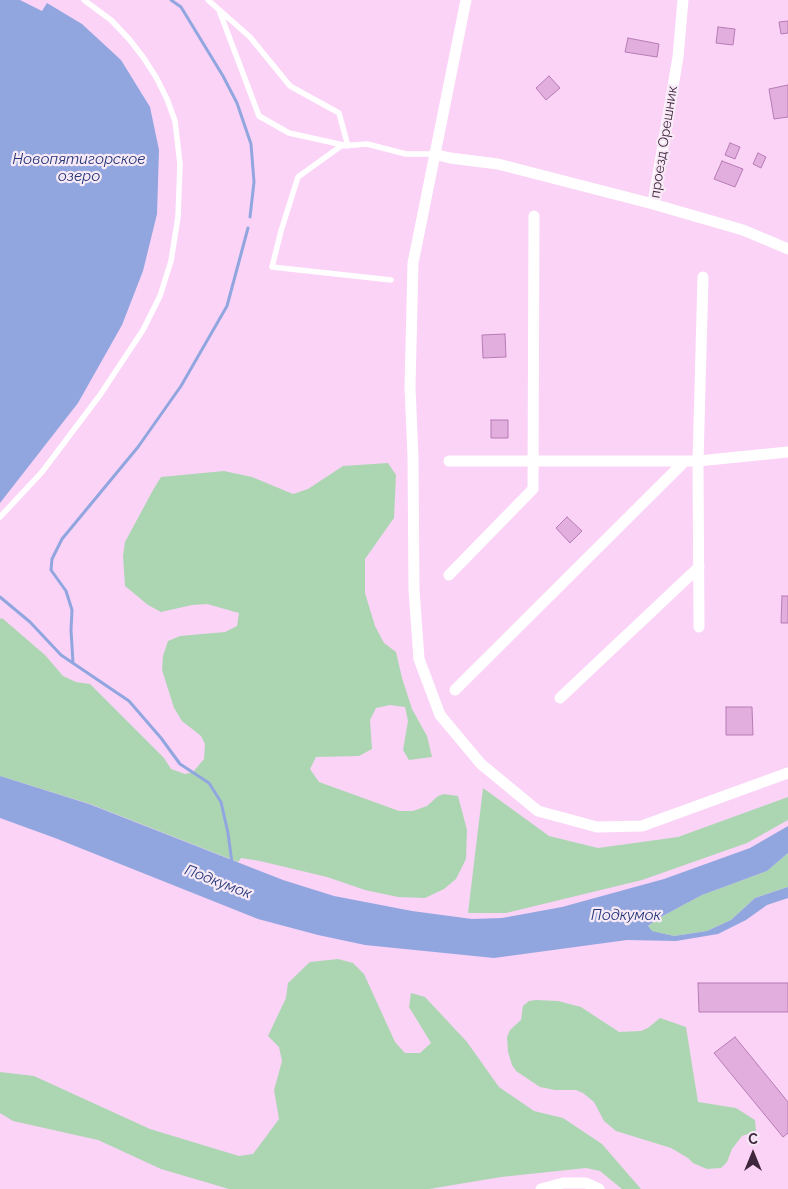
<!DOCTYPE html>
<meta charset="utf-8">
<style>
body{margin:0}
#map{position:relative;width:788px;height:1189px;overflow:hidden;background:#fad3f7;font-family:Raleway,sans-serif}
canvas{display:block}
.north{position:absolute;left:728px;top:1129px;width:50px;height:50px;-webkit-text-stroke:4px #f7eaf6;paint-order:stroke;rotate:0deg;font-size:14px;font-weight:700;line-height:20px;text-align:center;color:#40273e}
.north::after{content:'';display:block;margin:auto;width:18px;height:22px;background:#40273e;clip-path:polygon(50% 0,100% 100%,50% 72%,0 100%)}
</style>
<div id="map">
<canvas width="788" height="1189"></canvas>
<div class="north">С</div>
</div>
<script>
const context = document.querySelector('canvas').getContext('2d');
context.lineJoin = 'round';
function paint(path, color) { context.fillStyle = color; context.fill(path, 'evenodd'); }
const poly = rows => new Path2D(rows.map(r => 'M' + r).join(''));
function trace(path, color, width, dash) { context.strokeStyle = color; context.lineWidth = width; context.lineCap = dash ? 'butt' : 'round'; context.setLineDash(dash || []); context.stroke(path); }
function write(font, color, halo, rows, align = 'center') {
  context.font = font + ' Raleway,sans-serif'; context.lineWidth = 4.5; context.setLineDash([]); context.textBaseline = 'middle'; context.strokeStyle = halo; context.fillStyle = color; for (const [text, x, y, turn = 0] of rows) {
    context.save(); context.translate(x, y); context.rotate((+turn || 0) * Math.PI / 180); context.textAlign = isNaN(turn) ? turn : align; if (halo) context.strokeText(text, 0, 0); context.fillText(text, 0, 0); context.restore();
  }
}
const green = poly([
 [388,463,396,475,394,518,365,559,365,593,375,626,384,643,396,652,402,678,412,709,427,736,432,757,409,760,403,750,408,721,405,707,390,705,376,708,370,720,372,749,359,756,316,757,310,769,319,782,399,811,413,811,427,806,438,796,444,794,458,796,467,830,466,859,456,879,444,889,425,898,398,897,365,890,327,877,260,861,241,858,238,862,90,804,0,776,0,619,2,618,45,655,63,676,76,682,90,684,164,758,171,769,185,774,193,772,204,759,205,744,201,736,182,721,174,708,162,670,163,656,168,641,180,636,225,632,237,626,239,613,207,604,192,605,161,612,148,605,125,586,123,556,125,542,153,490,161,477,224,471,252,477,293,494,308,489,343,466],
 [483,788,549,836,598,848,678,837,788,797,788,820,747,843,642,880,506,913,468,913],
 [788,853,788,887,755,898,731,920,707,931,674,936,651,931,648,926,657,919,702,895,767,871],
 [338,959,353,963,364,974,395,1042,405,1053,420,1053,431,1043,409,1007,411,993,425,997,467,1042,499,1087,534,1111,563,1118,602,1144,641,1189,622,1189,600,1171,586,1168,501,1177,429,1189,229,1189,161,1169,98,1140,13,1121,0,1113,0,1072,34,1076,150,1129,239,1156,253,1154,279,1119,274,1090,282,1061,279,1047,268,1036,286,998,288,983,310,962],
 [536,1000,558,1001,581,1007,619,1032,641,1031,648,1028,660,1018,686,1027,698,1102,736,1108,755,1120,756,1131,742,1136,732,1149,727,1162,721,1168,707,1169,693,1163,688,1158,671,1148,616,1131,604,1121,594,1102,583,1093,576,1090,555,1090,540,1087,516,1071,512,1065,508,1052,507,1037,510,1030,521,1020,523,1006,529,1001]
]);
const water = poly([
 [0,0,20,0,42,11,47,3,82,24,121,60,150,107,159,150,157,214,143,271,122,325,78,403,0,503],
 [0,776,89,804,283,880,334,896,412,911,472,919,502,918,562,907,664,879,750,848,788,826,788,853,767,871,702,895,657,919,648,926,652,931,674,936,707,931,731,920,755,898,788,887,788,898,767,905,746,920,718,934,676,941,627,940,494,958,365,945,318,935,258,919,55,838,0,818]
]);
const stream = poly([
 [171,0,181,7,223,76,237,103,251,144,254,182,250,217],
 [0,597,30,622,61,655,129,701,161,738,180,764,209,783,221,802,228,833,232,863],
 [73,663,71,630,72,610,66,591,51,570,52,559,62,539,138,447,181,386,227,306,248,228]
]);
const building = poly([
 [788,21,788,33,781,34,779,22,788,21],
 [718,27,735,29,733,45,716,43,718,27],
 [628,38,659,44,657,57,625,52,628,38],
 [549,76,560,88,546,100,536,88,549,76],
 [788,85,788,117,774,119,769,89,788,85],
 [730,143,740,147,735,159,725,155,730,143],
 [758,153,766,157,761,168,753,164,758,153],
 [722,161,743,169,735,187,714,179,722,161],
 [505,334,506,357,483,358,482,335,505,334],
 [491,420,508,420,508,438,491,438,491,420],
 [567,517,582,531,570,543,556,528,567,517],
 [782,596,788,596,788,623,781,623,782,596],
 [726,707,752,707,753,735,726,735,726,707],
 [698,983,788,983,788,1012,699,1012,698,983],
 [735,1037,788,1102,788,1133,783,1137,714,1053,735,1037]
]);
const lane = poly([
 [208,0,250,37,290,86,339,113,348,146,289,133,259,116,219,10],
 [391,280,272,267,281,231,298,177,341,146,367,144,406,154,434,154],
 [0,517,42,472,100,395,143,330,160,296,171,261,178,217,180,164,175,121,167,99,156,77,143,57,129,39,111,20,84,0]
]);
const street = poly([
 [466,0,413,263,410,387,413,457,414,590,419,659,440,715,481,764,538,811,597,827,642,826,788,773],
 [434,154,450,158,498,164,653,204,743,230,788,249],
 [653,204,678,57,683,0],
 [449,461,698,461,788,452],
 [449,575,533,489,534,216],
 [699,627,698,461,703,277],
 [455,690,685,461],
 [560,698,699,567],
 [541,1189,563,1183,586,1183,599,1189]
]);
const streetNames = [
 ["проезд Орешник",664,142,-81]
];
const waterNames = [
 ["Новопятигорское",79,159],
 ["озеро",79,176],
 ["Подкумок",218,882,21],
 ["Подкумок",626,915]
];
paint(green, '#acd6b2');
paint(water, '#91a6df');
trace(stream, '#91a6df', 3);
paint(building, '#e1aede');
trace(building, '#b77bb4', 1);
trace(lane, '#fff', 5.5);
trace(street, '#fff', 11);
write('14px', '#40273e', '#f7eaf6', streetNames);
write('italic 15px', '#223578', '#f7eaf6', waterNames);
</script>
